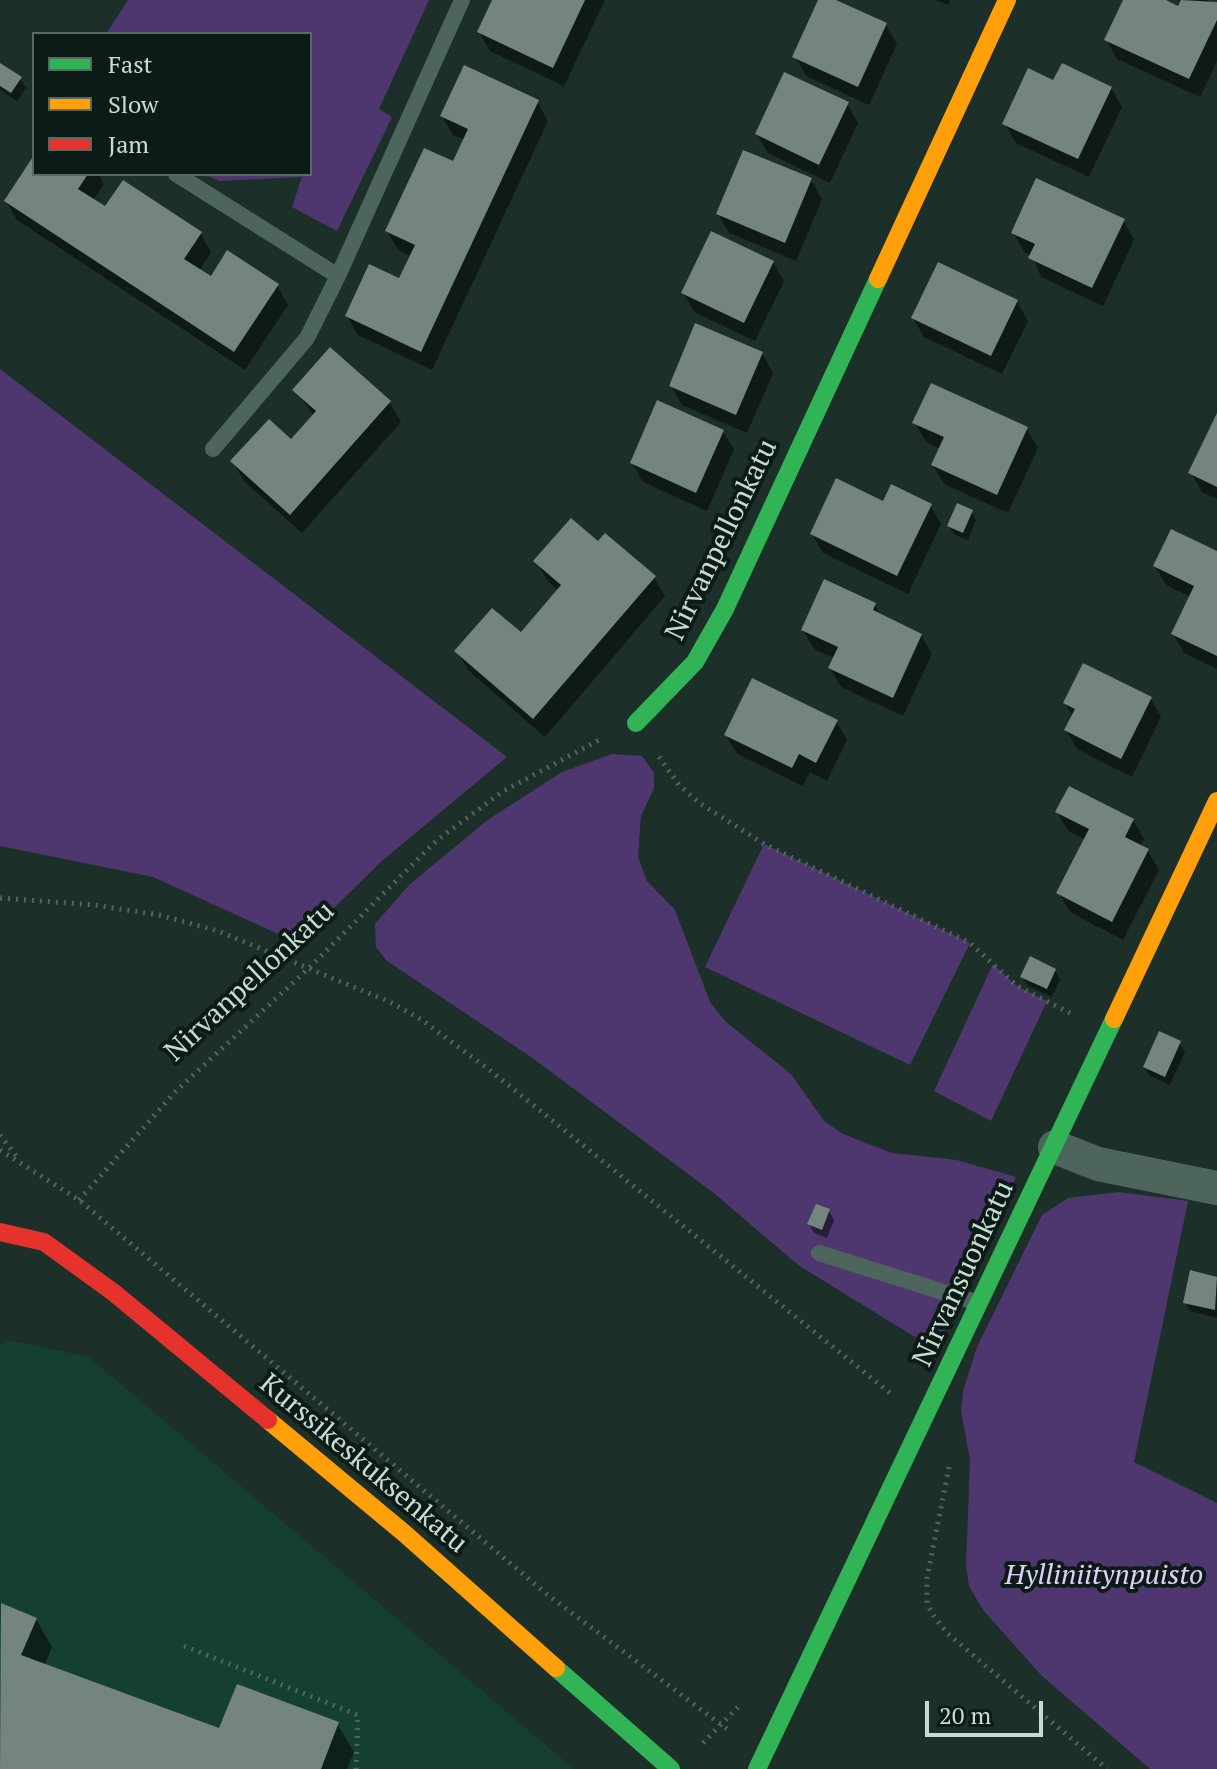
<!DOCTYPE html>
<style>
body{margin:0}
#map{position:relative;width:1217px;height:1769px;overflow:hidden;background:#1d2f29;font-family:"PT Serif",serif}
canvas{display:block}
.legend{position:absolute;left:32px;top:32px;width:280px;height:144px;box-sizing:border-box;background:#0d1b16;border:2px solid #586862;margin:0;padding:10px 14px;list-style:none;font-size:24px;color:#c8dbd3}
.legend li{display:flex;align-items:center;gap:16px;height:40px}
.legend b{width:40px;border:2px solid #586862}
.scale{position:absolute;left:925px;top:1701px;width:118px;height:36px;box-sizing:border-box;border:4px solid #c8dbd3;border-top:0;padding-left:10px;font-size:24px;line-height:28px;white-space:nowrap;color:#c8dbd3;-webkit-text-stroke:6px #0d1b16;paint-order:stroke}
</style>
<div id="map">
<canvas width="1217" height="1769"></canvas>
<ul class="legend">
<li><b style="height:10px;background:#30b455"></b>Fast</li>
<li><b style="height:10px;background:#ff9f0a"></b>Slow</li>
<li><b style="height:10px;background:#e5322d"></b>Jam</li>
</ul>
<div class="scale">20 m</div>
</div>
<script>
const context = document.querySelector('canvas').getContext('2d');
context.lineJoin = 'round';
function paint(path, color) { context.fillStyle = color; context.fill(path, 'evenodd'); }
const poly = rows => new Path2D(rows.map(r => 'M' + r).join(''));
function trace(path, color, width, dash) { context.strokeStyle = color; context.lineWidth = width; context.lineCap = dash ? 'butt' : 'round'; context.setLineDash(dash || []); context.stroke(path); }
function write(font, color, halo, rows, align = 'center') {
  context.font = font + ' "PT Serif",serif'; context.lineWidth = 8; context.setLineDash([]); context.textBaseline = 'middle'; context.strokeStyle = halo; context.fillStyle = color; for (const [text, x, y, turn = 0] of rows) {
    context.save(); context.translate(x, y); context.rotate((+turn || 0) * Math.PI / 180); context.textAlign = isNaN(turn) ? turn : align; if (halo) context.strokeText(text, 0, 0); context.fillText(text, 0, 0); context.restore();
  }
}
const built = poly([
 [8,1340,89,1357,574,1769,0,1769,0,1345]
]);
const green = poly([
 [128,0,429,0,379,109,392,117,337,231,292,207,302,177,220,181,202,174,310,174,310,34,106,34],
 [0,369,507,757,383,860,298,943,153,877,0,846],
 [612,754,642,756,654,773,654,788,641,816,638,857,647,881,675,910,710,1002,726,1022,791,1074,824,1121,843,1134,892,1153,957,1160,1016,1177,936,1350,798,1265,715,1194,531,1057,387,961,376,947,375,924,410,884,489,819,562,772],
 [764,844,970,943,910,1065,705,967],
 [993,964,1017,986,1047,1001,991,1121,934,1091],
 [1119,1192,1188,1201,1134,1462,1217,1503,1217,1769,1150,1769,1042,1676,983,1610,969,1586,966,1566,970,1460,961,1411,963,1391,977,1347,1042,1215,1068,1198]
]);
const shadow = poly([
 [494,0,605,0,564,86,490,51,479,32],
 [820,0,831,0,886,25,897,44,869,105,806,76,795,56],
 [936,0,950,0,948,5],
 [1125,0,1161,0,1179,8,1183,0,1207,0,1217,5,1217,61,1200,97,1117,59,1106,39],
 [0,66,20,79,26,88,17,101,0,90],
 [1054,83,1111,88,1122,107,1089,177,1016,143,1005,124],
 [537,102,548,121,432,370,358,335,347,316,400,280,411,256,398,250,387,231,454,164,465,140,453,135,442,116],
 [847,104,858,123,830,183,768,153,757,134],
 [34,158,34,174,99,174,104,184,93,201,106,209,200,233,211,252,199,271,211,279,277,285,288,305,245,370,17,220,6,201],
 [811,180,822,199,796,261,729,233,718,214],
 [1123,220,1134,240,1103,306,1041,277,1032,255,1024,252,1013,232],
 [773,262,784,281,755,341,694,312,683,292],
 [1017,302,1028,321,1002,374,924,337,913,318],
 [330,350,390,403,401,422,302,533,244,481,233,462,291,441,314,416,295,390],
 [762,353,773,373,747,433,682,405,671,386],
 [1217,418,1217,499,1202,492,1191,472],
 [915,423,1026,428,1038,448,1008,513,944,484,933,465,941,449,926,442],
 [723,431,734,450,707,511,643,482,632,463],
 [884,504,930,505,941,524,908,594,823,553,812,534],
 [971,511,976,520,968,540,955,535,949,526],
 [598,544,654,578,665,596,545,737,468,670,457,651,521,635,559,591,547,580,536,561],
 [1217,553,1217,669,1184,653,1173,634,1191,597,1166,585,1155,566],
 [875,605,881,617,921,635,932,654,903,716,841,687,830,668,834,658,814,649,803,630],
 [1150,698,1161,717,1132,777,1077,749,1066,730,1073,717,1065,703],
 [836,721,847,740,827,781,810,772,803,786,737,754,726,735],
 [1057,812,1133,820,1144,839,1140,847,1148,851,1159,870,1123,940,1070,912,1059,893,1086,840,1068,831],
 [1055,970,1060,979,1052,997,1028,986,1022,977],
 [1179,1043,1185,1052,1170,1085,1150,1076,1145,1067],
 [829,1211,834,1220,827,1238,814,1233,809,1224],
 [1192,1272,1217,1279,1217,1318,1190,1311,1185,1302],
 [2,1606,36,1619,52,1647,44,1666,220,1731,337,1724,354,1752,347,1769,0,1769]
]);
const building = poly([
 [492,0,585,0,553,68,477,32],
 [818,0,836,0,887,23,858,87,792,57],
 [1123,0,1166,0,1178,6,1181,0,1217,2,1217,20,1189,79,1104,40],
 [0,63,22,77,11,93,0,86],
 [1062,63,1112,87,1078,159,1002,124,1028,68,1053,80],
 [464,65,539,100,421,352,345,316,369,264,399,278,415,245,385,231,424,148,453,161,468,129,440,116],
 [784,72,849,102,819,165,755,134],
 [743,150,812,178,785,243,716,214],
 [34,155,34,174,88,174,78,189,105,206,123,180,202,232,184,259,211,276,227,250,279,284,234,352,4,201],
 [1036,178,1125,219,1092,288,1028,258,1035,244,1011,233],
 [711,231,774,261,744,323,681,293],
 [938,262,1018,300,991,356,911,318],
 [695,323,763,352,736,415,669,386],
 [330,347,391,401,290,515,230,461,269,419,291,439,316,411,292,390],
 [931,383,1028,427,997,495,931,465,944,437,912,423],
 [657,400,724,430,696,493,630,463],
 [1217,413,1217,487,1188,473],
 [836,478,883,501,891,484,932,504,897,576,810,534],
 [957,503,973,510,963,533,947,526],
 [571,518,598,541,605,533,656,576,533,719,454,651,492,608,521,632,561,585,533,561],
 [1171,529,1217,551,1217,656,1171,634,1194,586,1153,566],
 [824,579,876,603,873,610,922,634,893,698,828,668,838,647,801,630],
 [1083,663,1152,697,1121,759,1064,730,1075,709,1063,703],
 [752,678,838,720,816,763,799,754,792,768,724,735],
 [1069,786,1134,819,1125,837,1149,849,1112,922,1056,893,1089,829,1055,812],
 [1030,956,1056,969,1047,989,1020,977],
 [1159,1031,1181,1041,1165,1077,1143,1067],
 [816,1204,830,1209,822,1230,807,1224],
 [1190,1270,1217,1277,1215,1310,1183,1303],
 [1,1603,37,1618,21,1655,219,1728,237,1684,339,1722,321,1769,0,1769]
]);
const path = poly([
 [659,757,679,785,698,802,764,844,970,943,1017,986,1070,1013],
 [0,898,94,905,159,915,218,931,390,1002,422,1020,491,1071,890,1393],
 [0,1135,17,1157],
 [0,1150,79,1200,549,1596,731,1732],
 [79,1200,176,1091,310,967,436,841,502,792,599,740],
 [949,1467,927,1578,927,1604,933,1615,947,1633,1107,1769],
 [184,1646,358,1715,356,1769],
 [703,1743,738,1707]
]);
const lane = poly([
 [176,174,338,276],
 [213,449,307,338,338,276,462,0],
 [819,1253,975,1302]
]);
const street = poly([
 [1055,1147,1098,1164,1217,1188]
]);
const fast = poly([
 [636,723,695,662,725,609,878,279],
 [556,1668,671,1769],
 [757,1769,1114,1019]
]);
const slow = poly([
 [878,279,1007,0],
 [1114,1019,1217,801],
 [268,1420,404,1533,556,1668]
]);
const jam = poly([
 [0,1232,44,1242,113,1292,268,1420]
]);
const streetNames = [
 ["Nirvanpellonkatu",722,540,-64],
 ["Nirvanpellonkatu",250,982,-43],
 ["Nirvansuonkatu",964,1274,-65],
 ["Kurssikeskuksenkatu",363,1464,40]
];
const parkNames = [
 ["Hylliniitynpuisto",1104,1576]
];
paint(built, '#153f31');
paint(green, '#4e376e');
paint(shadow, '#0007');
paint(building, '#74847e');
trace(path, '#53665f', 5, [2, 6]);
trace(lane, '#4e655d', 16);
trace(street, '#4e655d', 34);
trace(fast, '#30b455', 18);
trace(slow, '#ff9f0a', 18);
trace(jam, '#e5322d', 18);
write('28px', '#c8dbd3', '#0d1b16', streetNames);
write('italic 28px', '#e0cffa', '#0d1b16', parkNames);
</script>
